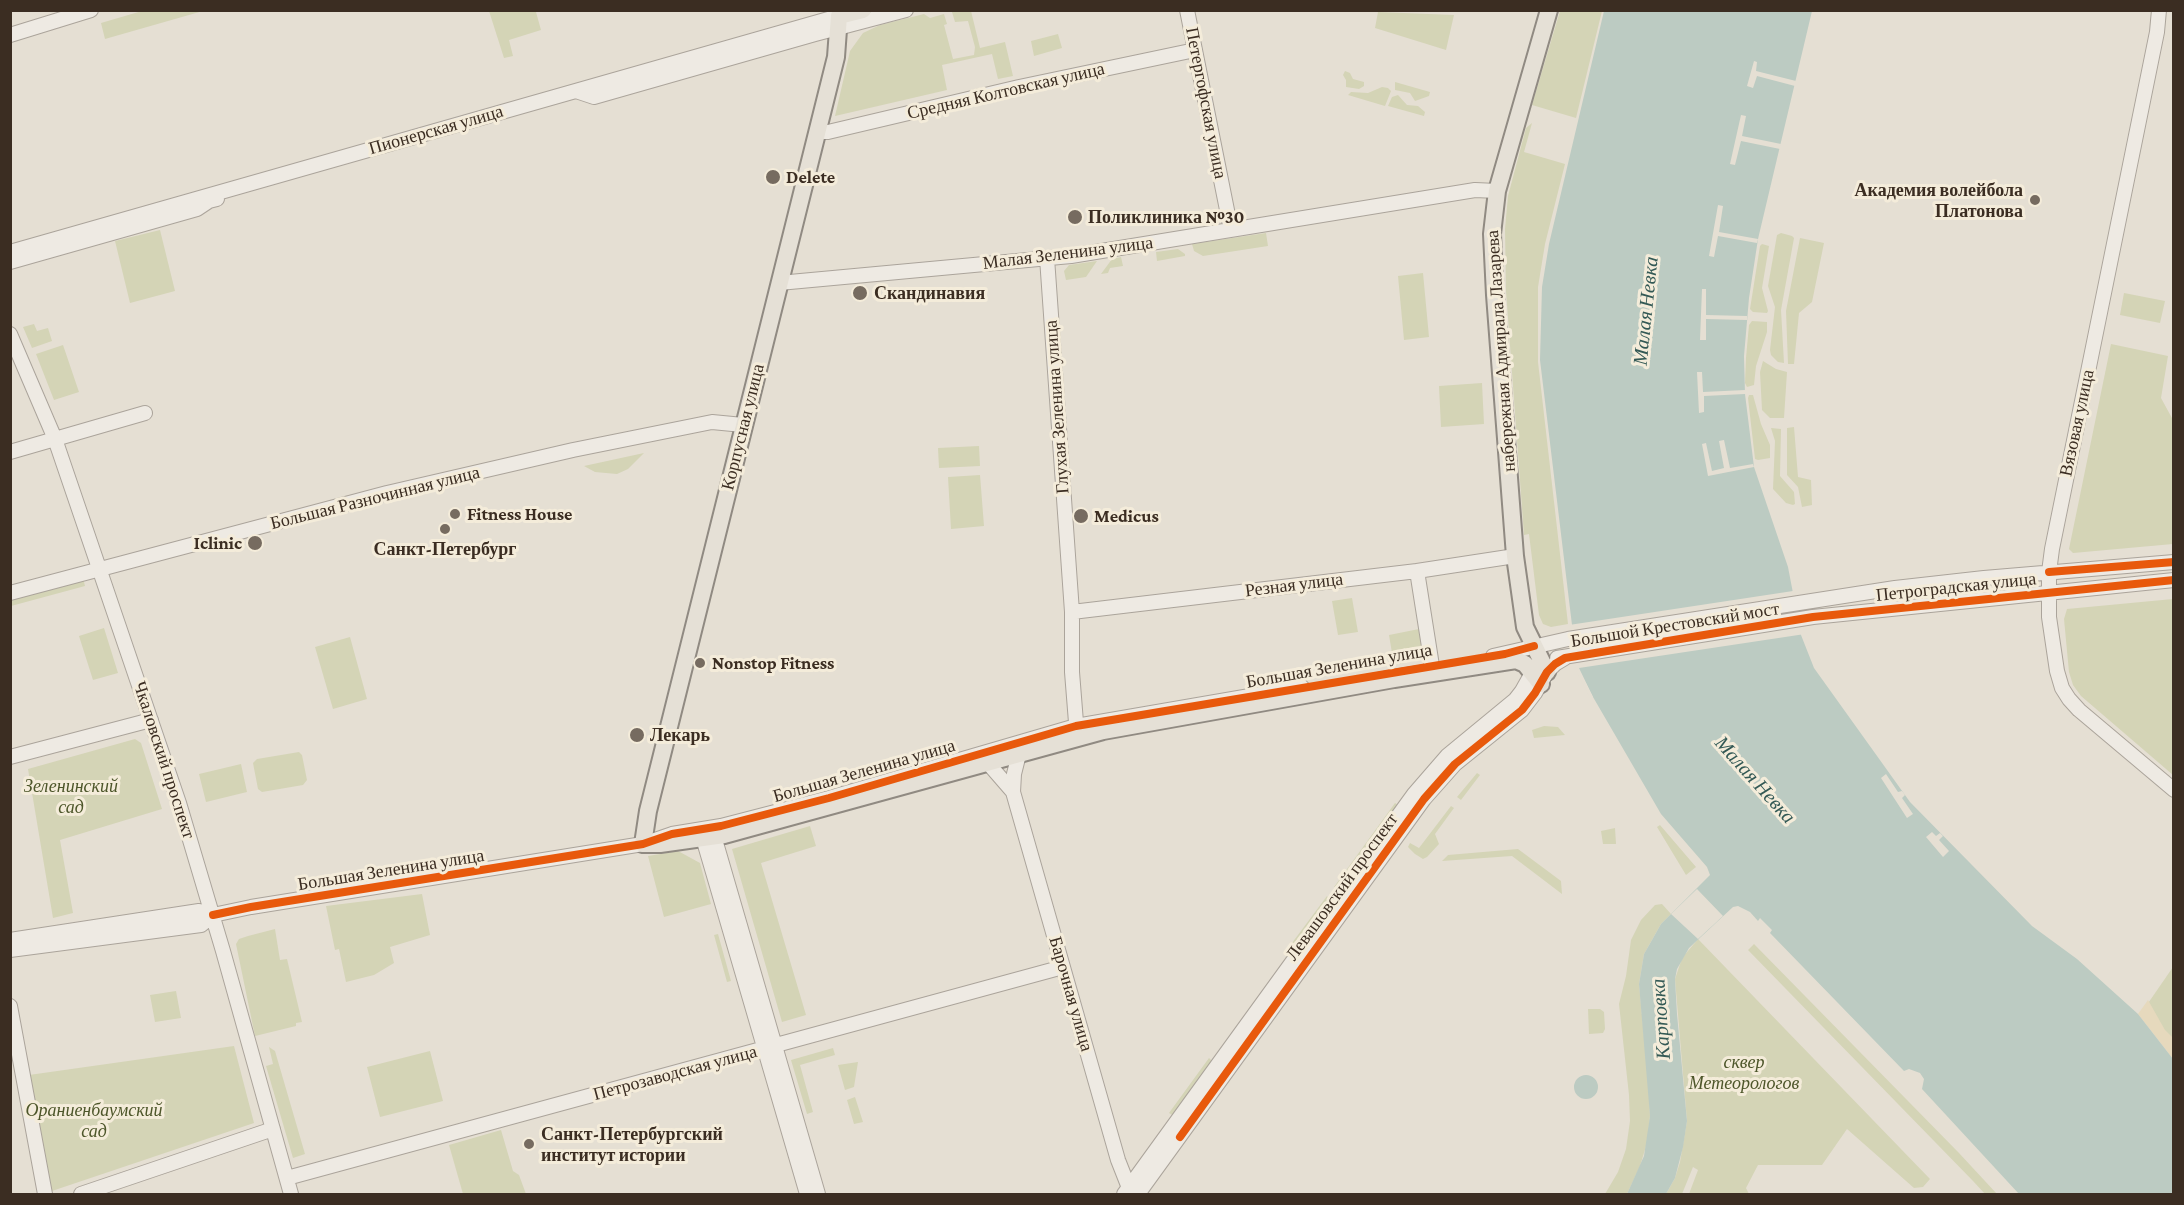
<!DOCTYPE html>
<meta charset="utf-8">
<style>
body{margin:0}
#map{position:relative;width:2184px;height:1205px;overflow:hidden;background:#e5dfd3;font-family:"Crimson Pro",serif}
canvas{display:block}
.frame{position:absolute;inset:0;border:12px solid #3b2d22;pointer-events:none}
</style>
<div id="map">
<canvas width="2184" height="1205"></canvas>
<div class="frame"></div>
</div>
<script>
const context = document.querySelector('canvas').getContext('2d');
context.lineJoin = 'round';
function paint(path, color) { context.fillStyle = color; context.fill(path, 'evenodd'); }
const poly = rows => new Path2D(rows.map(r => 'M' + r).join(''));
function trace(path, color, width, dash) { context.strokeStyle = color; context.lineWidth = width; context.lineCap = dash ? 'butt' : 'round'; context.setLineDash(dash || []); context.stroke(path); }
function write(font, color, halo, rows, align = 'center') {
  context.font = font + ' "Crimson Pro",serif'; context.lineWidth = 6; context.setLineDash([]); context.textBaseline = 'middle'; context.strokeStyle = halo; context.fillStyle = color; for (const [text, x, y, turn = 0] of rows) {
    context.save(); context.translate(x, y); context.rotate((+turn || 0) * Math.PI / 180); context.textAlign = isNaN(turn) ? turn : align; if (halo) context.strokeText(text, 0, 0); context.fillText(text, 0, 0); context.restore();
  }
}
const green = poly([
 [142,11,142,10,203,11,105,39,101,23],
 [489,11,540,11,536,12,541,30,509,40,513,56,504,58],
 [957,11,971,11,980,48,1005,42,1013,76,998,79,992,54,942,65,947,90,835,116,850,51,863,33,880,25,924,14,930,18,944,14,947,24,944,25,953,59,974,55,975,47,968,21,955,22,952,12],
 [1560,11,1602,11,1576,118,1532,105],
 [1378,12,1454,15,1446,50,1375,28],
 [1058,34,1062,48,1034,56,1031,41],
 [1345,71,1350,73,1353,79,1364,82,1364,86,1359,89,1346,87,1346,80,1343,75],
 [1395,82,1430,92,1429,96,1415,101,1410,93,1395,90],
 [1382,87,1388,88,1391,91,1385,106,1348,95,1351,92,1368,93],
 [1398,95,1407,105,1418,106,1425,112,1424,116,1388,106,1392,97],
 [1532,123,1524,152,1565,164,1545,244,1538,287,1538,362,1568,624,1551,627,1543,624,1539,615,1529,534,1524,535,1506,291,1505,229,1508,196,1526,128],
 [160,230,175,291,130,303,115,241],
 [1266,233,1268,246,1203,256,1194,251,1192,244],
 [1781,233,1792,236,1794,238,1781,310,1784,363,1778,362,1771,355,1770,350,1775,307,1768,286,1777,235],
 [1800,238,1824,243,1812,302,1799,313,1794,364,1788,364,1786,311],
 [1762,244,1769,246,1762,288,1768,311,1767,313,1753,312,1750,309,1760,246],
 [1178,249,1185,254,1185,256,1157,261,1156,252],
 [1121,257,1123,266,1110,268,1108,273,1101,274,1112,259],
 [1097,261,1086,277,1066,280,1064,271,1069,265],
 [1423,273,1429,337,1404,340,1398,276],
 [2124,293,2165,301,2160,323,2120,315],
 [1752,321,1767,322,1767,332,1756,366,1754,385,1747,387,1745,383,1746,358,1749,325],
 [34,324,37,331,48,328,52,341,32,348,23,327],
 [2111,344,2168,356,2161,398,2173,420,2173,544,2073,553,2069,549],
 [63,345,79,392,54,400,36,354],
 [1763,361,1776,369,1787,372,1784,418,1770,418,1762,410,1760,372],
 [1482,383,1484,424,1441,427,1439,386],
 [1749,395,1753,395,1761,424,1770,445,1770,458,1758,460,1755,459,1748,398],
 [1794,427,1798,477,1811,480,1812,505,1802,507,1798,487,1787,475,1787,428],
 [1771,428,1781,429,1780,476,1794,492,1795,504,1793,505,1786,503,1773,489,1775,441],
 [979,446,980,466,939,468,938,448],
 [644,453,628,469,617,474,595,472,584,466],
 [980,475,984,526,951,529,948,477],
 [83,578,85,586,11,606,10,599],
 [1352,598,1358,632,1338,635,1332,601],
 [2173,599,2174,599,2173,775,2081,696,2073,685,2069,672,2064,619,2067,609],
 [104,628,118,673,93,680,79,636],
 [1419,629,1425,659,1394,665,1389,635],
 [350,637,367,699,333,709,315,647],
 [1544,726,1558,727,1565,735,1534,738,1532,730],
 [135,739,141,743,162,809,60,840,73,913,53,918,28,769],
 [299,752,302,755,307,780,303,785,262,792,258,789,253,763,257,759],
 [241,764,247,792,206,802,199,774],
 [1477,773,1480,775,1461,800,1457,797],
 [1395,803,1400,806,1340,888,1334,887],
 [1451,806,1454,808,1435,834,1439,844,1427,857,1423,859,1415,854,1408,847,1410,843,1419,848],
 [1660,825,1696,867,1686,875,1657,827],
 [810,826,816,846,761,863,806,1015,782,1022,732,849],
 [1615,828,1616,844,1603,844,1601,831],
 [1518,849,1561,881,1562,894,1512,856,1442,861,1448,855],
 [678,851,700,863,711,904,664,917,648,856],
 [422,894,430,935,390,947,394,963,374,975,346,982,339,949,335,950,326,906],
 [1327,896,1331,901,1294,951,1289,947],
 [1662,904,1671,914,1661,924,1644,954,1639,984,1649,1088,1650,1116,1647,1143,1640,1166,1627,1194,1605,1194,1618,1172,1626,1149,1630,1121,1629,1095,1619,1004,1626,976,1631,940,1641,920,1655,905],
 [275,929,280,960,287,959,302,1022,296,1023,296,1026,255,1036,236,944,239,939,248,936],
 [718,934,731,981,727,982,714,935],
 [1698,939,1930,1179,1923,1187,1914,1188,1847,1129,1822,1165,1758,1165,1746,1188,1749,1194,1689,1194,1698,1170,1693,1167,1682,1194,1666,1194,1675,1178,1680,1162,1687,1121,1675,979,1682,958],
 [1754,944,1959,1153,1997,1194,1985,1194,1973,1181,1748,950],
 [2173,967,2173,1052,2142,1012],
 [176,991,181,1018,155,1022,150,995],
 [1588,1009,1600,1009,1604,1012,1605,1029,1603,1033,1589,1034],
 [234,1046,254,1123,52,1191,29,1075],
 [269,1047,275,1051,305,1154,293,1158,266,1066,273,1064],
 [833,1048,835,1055,800,1065,813,1112,807,1114,791,1060],
 [430,1051,443,1101,380,1117,367,1067],
 [1209,1058,1213,1062,1174,1116,1169,1113],
 [858,1062,854,1087,845,1090,838,1065],
 [855,1097,863,1122,854,1124,847,1100],
 [501,1130,513,1171,519,1175,526,1194,463,1194,449,1145]
]);
const sand = poly([
 [2148,1000,2165,1030,2173,1038,2173,1059,2138,1014]
]);
const water = poly([
 [1604,11,1812,11,1758,239,1749,298,1744,356,1745,394,1754,467,1788,567,1801,635,1814,668,1910,802,2032,926,2077,959,2138,1014,2173,1059,2173,1194,2019,1194,1922,1089,1924,1079,1920,1073,1909,1069,1904,1071,1770,933,1772,930,1760,918,1758,921,1750,912,1738,906,1733,907,1689,948,1677,969,1675,979,1677,1014,1687,1121,1683,1147,1675,1178,1666,1194,1627,1194,1644,1156,1650,1116,1639,984,1644,954,1661,924,1710,875,1707,867,1661,814,1593,697,1579,670,1572,625,1540,360,1542,287,1549,244],
 '1574 1087a12 12 0 1 1 24 0a12 12 0 1 1-24 0Z'
]);
const pier = poly([
 [1754,61,1757,62,1756,71,1796,81,1795,86,1757,76,1753,88,1747,86],
 [1741,115,1746,116,1742,136,1781,144,1780,149,1741,141,1735,165,1730,164],
 [1718,205,1723,206,1719,232,1758,239,1757,243,1718,236,1714,257,1709,256],
 [1702,289,1706,289,1706,315,1747,316,1747,320,1706,319,1706,340,1700,340],
 [1697,372,1702,372,1703,392,1745,390,1745,394,1704,396,1704,412,1699,413],
 [1724,440,1730,468,1753,464,1754,467,1708,476,1702,444,1706,443,1712,471,1724,468,1719,441],
 [1794,588,1805,634,1579,668,1593,697,1590,698,1576,671,1569,625,1793,591],
 [1886,774,1898,792,1902,791,1905,795,1902,798,1913,814,1907,818,1881,778],
 [1932,832,1936,836,1940,833,1943,836,1939,840,1949,851,1943,857,1926,837],
 [1697,889,1723,916,1698,939,1671,914]
]);
const minor = poly([
 [1187,10,1231,230],
 [2159,10,2157,32,2052,549,2049,572,2049,617,2057,671,2062,688,2069,699,2079,710,2174,790],
 [10,35,91,10],
 [576,91,594,97,815,34,906,10],
 [818,132,828,132,1019,87,1195,50],
 [10,252,839,16,840,10],
 [1047,258,1072,612,1072,672,1077,735],
 [10,262,197,209,209,201,217,199],
 [779,283,1071,256,1475,190,1497,191],
 [10,334,55,439,179,803,223,951,291,1194],
 [10,452,145,413],
 [1417,571,1433,672],
 [10,593,387,493,573,450,712,422,743,425],
 [1072,612,1417,571,1515,556],
 [1493,656,1568,639,1895,588,1984,578,2174,562],
 [1557,658,1813,617,2174,580],
 [1019,754,1014,774,1013,792,1118,1160,1131,1193],
 [10,757,151,720],
 [987,762,1013,792],
 [714,836,818,1194],
 [703,838,807,1194],
 [10,940,199,911,213,915],
 [10,950,201,925,213,915,251,907,643,844,672,834,721,826,829,798,1076,726,1302,687],
 [10,1006,45,1194],
 [287,1178,1063,967],
 [81,1194,273,1129],
 [1124,1194,1414,794,1447,756,1515,700,1522,691,1536,666],
 [1138,1194,1424,799,1455,764,1522,710,1535,693,1547,672,1555,664,1565,658]
]);
const major = poly([
 [863,10,839,16,836,57,648,811,643,844,660,844,724,835,1103,731,1394,679,1516,660],
 [1516,660,1525,664,1541,684],
 [1547,672,1525,627,1515,556,1495,295,1492,234,1497,191,1549,10]
]);
const cycleway = poly([
 [2049,572,2174,562],
 [213,915,251,907,643,844,672,834,721,826,829,798,1076,726,1505,654,1534,646],
 [1180,1137,1424,799,1455,764,1522,710,1535,693,1547,672,1555,664,1565,658,1813,617,2174,580]
]);
const markers = [
 [773,177,8,"#766b60"],
 [2035,200,6,"#766b60"],
 [1075,217,8,"#766b60"],
 [860,293,8,"#766b60"],
 [455,514,6,"#766b60"],
 [1081,516,8,"#766b60"],
 [445,529,6,"#766b60"],
 [255,543,8,"#766b60"],
 [700,663,6,"#766b60"],
 [637,735,8,"#766b60"],
 [529,1144,6,"#766b60"]
];
const streetNames = [
 ["Средняя Колтовская улица",1006,91,-13],
 ["Петергофская улица",1206,103,79],
 ["Пионерская улица",436,130,-16],
 ["Малая Зеленина улица",1068,253,-7],
 ["набережная Адмирала Лазарева",1501,351,-94],
 ["Глухая Зеленина улица",1057,407,-94],
 ["Вязовая улица",2077,423,-78],
 ["Корпусная улица",743,427,-76],
 ["Большая Разночинная улица",375,498,-14],
 ["Резная улица",1294,585,-7],
 ["Петроградская улица",1956,587,-6],
 ["Большой Крестовский мост",1675,625,-9],
 ["Большая Зеленина улица",1339,666,-10],
 ["Чкаловский проспект",164,760,72],
 ["Большая Зеленина улица",864,771,-16],
 ["Большая Зеленина улица",391,870,-9],
 ["Левашовский проспект",1342,887,-54],
 ["Барочная улица",1071,994,74],
 ["Петрозаводская улица",675,1073,-15]
];
const poiNames = [
 ["Delete",786,177],
 ["Академия волейбола",2023,190,"right"],
 ["Платонова",2023,211,"right"],
 ["Поликлиника №30",1088,217],
 ["Скандинавия",874,293],
 ["Fitness House",467,514],
 ["Medicus",1094,516],
 ["Iclinic",242,543,"right"],
 ["Санкт-Петербург",445,549,"center"],
 ["Nonstop Fitness",712,663],
 ["Лекарь",650,735],
 ["Санкт-Петербургский",541,1134],
 ["институт истории",541,1155]
];
const parkNames = [
 ["Зеленинский",71,786],
 ["сад",71,807],
 ["сквер",1744,1062],
 ["Метеорологов",1744,1083],
 ["Ораниенбаумский",94,1110],
 ["сад",94,1131]
];
const waterNames = [
 ["Малая Невка",1646,311,-84],
 ["Малая Невка",1755,780,48],
 ["Карповка",1661,1019,-94]
];
paint(green, '#d4d4b6');
paint(sand, '#e6d9bd');
paint(water, '#bccbc2');
paint(pier, '#e5dfd3');
trace(minor, '#aba49b', 16);
trace(major, '#908a82', 20);
trace(minor, '#eeeae3', 14);
trace(major, '#e5e0d6', 16);
trace(cycleway, '#e8590c', 8);
for (const [x, y, r, color] of markers) { const dot = new Path2D(); dot.arc(x, y, r, 0, 2 * Math.PI); context.fillStyle = color; context.fill(dot); trace(dot, '#f4ecda', 2); }
write('18px', '#3b2d22', '#f4ecda', streetNames);
write('bold 18px', '#3b2d22', '#f4ecda', poiNames, 'left');
write('italic 18px', '#4d562a', '#f4ecda', parkNames);
write('italic 20px', '#335955', '#f4ecda', waterNames);
</script>
